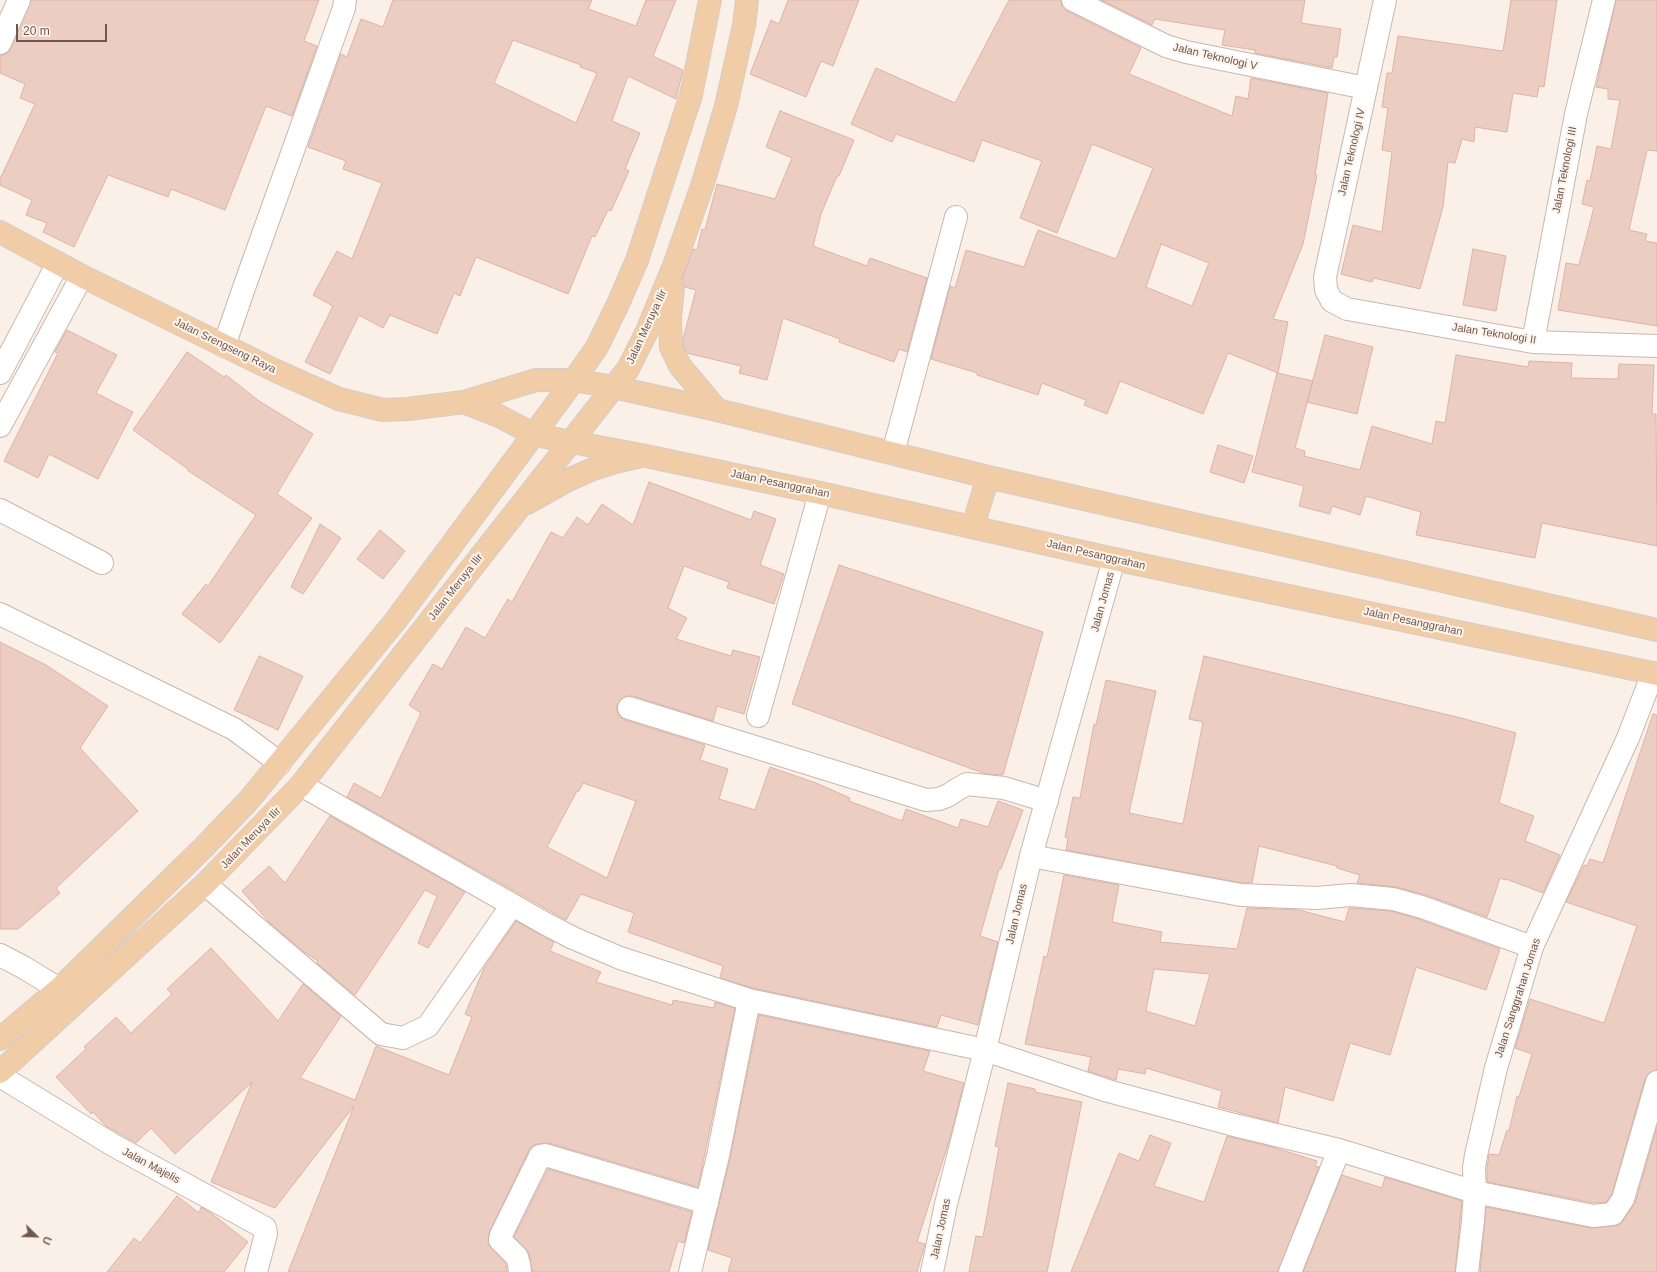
<!DOCTYPE html>
<style>
body{margin:0}
#map{position:relative;width:1657px;height:1272px;overflow:hidden;background:#faf0e7;font-family:Helvetica,sans-serif}
canvas{display:block}
.north{position:absolute;left:16px;top:1216px;width:40px;height:40px;-webkit-text-stroke:3px #fdf5ed;paint-order:stroke;rotate:113deg;font-size:11px;font-weight:700;line-height:16px;text-align:center;color:#70564e}
.north::after{content:'';display:block;margin:auto;width:14px;height:18px;background:#70564e;clip-path:polygon(50% 0,100% 100%,50% 72%,0 100%)}
.scale{position:absolute;left:16px;top:24px;width:91px;height:18px;box-sizing:border-box;border:2px solid #70564e;border-top:0;padding-left:5px;font-size:12px;line-height:14px;white-space:nowrap;color:#70564e;-webkit-text-stroke:3px #fdf5ed;paint-order:stroke}
</style>
<div id="map">
<canvas width="1657" height="1272"></canvas>
<div class="north">U</div>
<div class="scale">20 m</div>
</div>
<script>
const context = document.querySelector('canvas').getContext('2d');
context.lineJoin = 'round';
function paint(path, color) { context.fillStyle = color; context.fill(path, 'evenodd'); }
const poly = rows => new Path2D(rows.map(r => 'M' + r).join(''));
function trace(path, color, width, dash) { context.strokeStyle = color; context.lineWidth = width; context.lineCap = dash ? 'butt' : 'round'; context.setLineDash(dash || []); context.stroke(path); }
function write(font, color, halo, rows, align = 'center') {
  context.font = font + ' Helvetica,sans-serif'; context.lineWidth = 4; context.setLineDash([]); context.textBaseline = 'middle'; context.strokeStyle = halo; context.fillStyle = color; for (const [text, x, y, turn = 0] of rows) {
    context.save(); context.translate(x, y); context.rotate((+turn || 0) * Math.PI / 180); context.textAlign = isNaN(turn) ? turn : align; if (halo) context.strokeText(text, 0, 0); context.fillText(text, 0, 0); context.restore();
  }
}
const building = poly([
 [31,0,319,0,304,41,317,46,292,116,266,106,225,210,171,189,168,197,108,175,74,247,43,232,47,223,26,215,32,200,0,185,0,179,35,104,20,98,25,84,0,73,0,56,8,53,11,48,31,0],
 [393,0,592,0,588,9,636,26,646,0,676,0,653,56,683,70,676,99,628,76,612,121,640,133,625,169,629,171,611,211,608,210,595,237,592,236,568,294,476,257,460,296,454,293,437,334,390,315,383,328,359,315,330,374,305,362,333,306,313,295,337,251,352,259,382,183,343,169,346,161,308,147,341,54,347,57,361,19,383,27,393,0],
 [513,40,581,65,580,67,597,73,576,123,494,83,513,40],
 [788,0,859,0,833,66,821,61,806,97,750,74,771,20,779,24,788,0],
 [1009,0,1061,0,1062,7,1067,11,1141,48,1129,74,1232,116,1236,96,1248,99,1251,78,1328,93,1315,175,1317,175,1303,244,1273,319,1288,322,1278,373,1228,353,1203,414,1120,381,1107,414,1084,405,1086,400,1042,383,1038,395,977,375,977,373,931,359,950,286,955,288,966,250,1024,267,1038,230,1116,259,1153,168,1092,144,1057,233,1020,218,1042,161,982,140,974,162,896,134,892,142,851,124,876,68,955,103,1009,0],
 [1161,244,1209,263,1192,306,1146,287,1161,244],
 [1101,0,1305,0,1301,23,1341,29,1337,57,1334,57,1332,68,1255,53,1255,50,1222,45,1225,30,1155,19,1152,25,1101,0],
 [1511,0,1557,0,1544,87,1539,86,1537,97,1513,93,1507,132,1475,127,1474,142,1462,139,1455,163,1448,162,1443,207,1420,289,1374,278,1372,282,1341,274,1353,225,1382,232,1392,152,1382,150,1388,108,1382,107,1387,73,1392,73,1398,36,1503,51,1511,0],
 [1616,0,1657,0,1657,151,1647,150,1629,230,1647,234,1645,241,1657,243,1657,326,1558,310,1566,263,1579,265,1594,207,1582,204,1587,180,1590,181,1597,146,1611,149,1620,100,1608,99,1608,89,1596,87,1616,0],
 [780,111,854,140,839,176,837,176,821,214,813,246,867,266,870,258,927,278,907,352,899,349,894,362,839,342,840,339,783,318,767,380,739,373,741,366,687,353,683,344,683,339,696,290,685,287,682,279,693,249,697,250,702,229,705,230,717,184,775,199,792,158,766,147,780,111],
 [1473,249,1506,256,1496,311,1463,305,1473,249],
 [67,330,117,355,96,393,133,412,98,479,49,454,38,478,4,461,58,353,55,352,67,330],
 [1325,335,1373,347,1357,414,1307,402,1325,335],
 [187,352,224,377,226,375,259,401,313,434,277,494,312,518,220,643,182,614,206,584,208,586,256,515,187,470,188,469,133,430,187,352],
 [1456,355,1528,367,1529,361,1572,363,1571,378,1618,379,1619,364,1654,365,1652,414,1656,414,1657,546,1542,523,1535,558,1416,535,1421,512,1366,496,1360,515,1332,506,1330,514,1299,506,1304,486,1252,472,1277,373,1313,381,1295,448,1305,451,1304,456,1360,470,1372,426,1432,444,1436,421,1445,423,1456,355],
 [1218,445,1253,456,1244,483,1210,472,1218,445],
 [649,482,751,520,754,511,776,519,760,565,784,574,774,604,727,588,729,582,684,566,668,608,687,618,676,639,731,656,733,650,760,657,744,714,717,706,713,721,633,696,627,696,621,699,617,705,617,711,620,717,625,720,705,745,700,760,728,769,719,799,755,810,770,767,816,783,850,798,849,801,902,821,906,809,958,828,961,819,988,827,998,801,1023,810,1001,869,999,869,980,936,998,942,978,1025,941,1015,937,1027,752,988,720,978,723,966,628,932,634,913,581,894,566,920,347,797,354,783,381,798,421,713,409,705,433,664,442,669,466,627,485,638,508,599,512,602,551,532,563,538,577,517,588,525,602,504,633,525,649,482],
 [583,783,636,801,607,878,547,847,577,791,579,791,583,783],
 [320,524,341,538,303,594,291,587,320,524],
 [380,530,405,551,383,579,357,559,380,530],
 [839,565,1043,632,1003,775,986,774,792,704,839,565],
 [0,642,46,665,108,706,80,748,138,811,56,888,60,893,18,929,0,929,0,642],
 [259,656,303,676,278,730,234,710,259,656],
 [1204,656,1465,719,1516,733,1499,803,1534,816,1525,841,1560,855,1543,893,1506,879,1505,880,1500,878,1487,917,1426,895,1396,887,1357,883,1360,875,1337,868,1337,866,1259,846,1252,883,1242,883,1066,850,1068,838,1065,837,1073,797,1080,798,1094,724,1096,725,1106,680,1156,691,1129,813,1183,824,1203,722,1189,719,1204,656],
 [1653,714,1657,715,1657,1070,1649,1073,1645,1079,1612,1194,1606,1202,1594,1203,1487,1182,1487,1169,1489,1154,1499,1155,1507,1130,1509,1131,1517,1096,1519,1097,1532,1054,1515,1048,1530,999,1604,1023,1637,926,1566,902,1584,865,1587,866,1590,859,1603,863,1653,714],
 [330,816,465,892,428,948,418,943,437,896,425,890,355,995,317,963,318,961,304,952,270,923,242,891,269,866,285,883,330,816],
 [1064,875,1119,885,1112,922,1162,932,1160,942,1237,949,1247,908,1299,910,1345,922,1349,908,1351,908,1391,911,1418,919,1500,949,1486,990,1416,967,1390,1055,1350,1043,1333,1101,1285,1087,1278,1123,1218,1107,1222,1091,1146,1068,1145,1074,1118,1069,1116,1080,1088,1071,1091,1057,1025,1044,1044,956,1047,957,1064,875],
 [1154,969,1210,974,1195,1026,1146,1011,1154,969],
 [516,921,554,942,550,951,601,972,596,982,672,1005,673,1000,714,1008,715,1002,735,1008,698,1187,549,1143,537,1144,532,1146,529,1150,489,1233,488,1244,506,1264,507,1272,288,1272,354,1106,275,1208,211,1182,252,1082,175,1154,151,1128,136,1143,106,1126,93,1112,91,1114,56,1077,86,1049,84,1047,116,1017,131,1033,172,994,167,989,211,948,278,1021,303,984,341,1016,300,1078,355,1100,376,1046,449,1075,472,1017,465,1014,484,968,516,921],
 [759,1015,930,1051,923,1071,964,1083,950,1138,917,1242,925,1244,917,1272,728,1272,732,1258,708,1250,730,1158,759,1015],
 [1008,1083,1035,1089,1035,1092,1082,1102,1047,1272,969,1272,976,1236,983,1237,999,1147,995,1146,1008,1083],
 [1657,1127,1657,1272,1480,1272,1486,1207,1591,1228,1614,1226,1620,1225,1635,1203,1657,1127],
 [1150,1135,1171,1143,1154,1186,1204,1202,1227,1136,1272,1147,1317,1161,1315,1166,1319,1167,1278,1272,1071,1272,1119,1153,1139,1161,1150,1135],
 [548,1169,692,1212,684,1243,678,1241,669,1272,532,1272,529,1253,514,1237,548,1169],
 [1342,1175,1382,1188,1385,1177,1462,1201,1455,1272,1303,1272,1342,1175],
 [177,1196,199,1213,201,1207,211,1213,248,1242,224,1272,107,1272,134,1238,140,1243,177,1196]
]);
const minor = poly([
 [1073,0,1166,46,1186,52,1366,88],
 [1385,0,1325,277,1326,290,1332,301,1347,309,1533,342,1657,346],
 [0,43,19,0],
 [1533,342,1576,114,1604,0],
 [224,346,246,282,344,8,345,0],
 [0,373,58,263],
 [0,426,82,276],
 [893,453,956,217],
 [0,510,102,563],
 [0,614,234,729,280,763],
 [629,708,926,800,939,799,949,795,956,790,967,784,1004,788,1047,801],
 [758,716,820,493],
 [301,785,546,924,573,938,620,958,749,1000,985,1050,1108,1091,1234,1125,1339,1150,1475,1192,1593,1216,1613,1214,1623,1199,1657,1082],
 [1031,856,1241,895,1317,898,1351,895,1393,899,1422,907,1532,947],
 [205,884,381,1034,403,1038,428,1026,512,905],
 [0,955,23,967,59,989],
 [0,1076,113,1145,265,1228,266,1234,256,1272],
 [520,1272,519,1264,517,1257,500,1240,501,1235,540,1156,545,1155,707,1203],
 [690,1272,718,1156,749,1000],
 [932,1272,946,1204,985,1050,1031,856,1114,559],
 [1290,1272,1339,1150],
 [1467,1272,1473,1221,1475,1192,1474,1168,1476,1155,1496,1068,1532,947,1628,738,1653,673]
]);
const major = poly([
 [0,232,82,276,274,370,339,399,383,410,408,409,464,402,536,380,574,380,613,387,717,410,988,477,1657,630],
 [673,287,670,318,671,347,680,366,717,410],
 [464,402,499,416,535,435,646,456,820,493,1114,559,1657,674],
 [527,503,568,480,593,469,615,462,637,457],
 [973,526,988,477],
 [0,1039,59,989,205,846,249,800,396,620,574,380,597,347,618,304,637,260,691,95,710,0],
 [0,1072,205,884,301,785,628,369,647,331,675,263,703,183,726,106,744,25,747,0]
]);
const streetNames = [
 ["Jalan Teknologi V",1215,57,13],
 ["Jalan Teknologi IV",1352,152,-77],
 ["Jalan Teknologi III",1565,170,-79],
 ["Jalan Meruya Ilir",647,327,-65],
 ["Jalan Teknologi II",1494,334,9],
 ["Jalan Srengseng Raya",225,346,26],
 ["Jalan Pesanggrahan",780,484,12],
 ["Jalan Pesanggrahan",1096,555,13],
 ["Jalan Meruya Ilir",456,587,-52],
 ["Jalan Jomas",1103,602,-75],
 ["Jalan Pesanggrahan",1413,622,12],
 ["Jalan Meruya Ilir",251,838,-46],
 ["Jalan Jomas",1017,914,-77],
 ["Jalan Sanggrahan Jomas",1518,998,-72],
 ["Jalan Majelis",151,1166,28],
 ["Jalan Jomas",941,1229,-78]
];
paint(building, '#eccdc2');
trace(building, '#ddb3a4', 1);
trace(minor, '#cab7ae', 24);
trace(major, '#d4ccca', 24);
trace(minor, '#fff', 22);
trace(major, '#f1cda7', 22);
write('11px', '#70564e', '#fdf5ed', streetNames);
</script>
